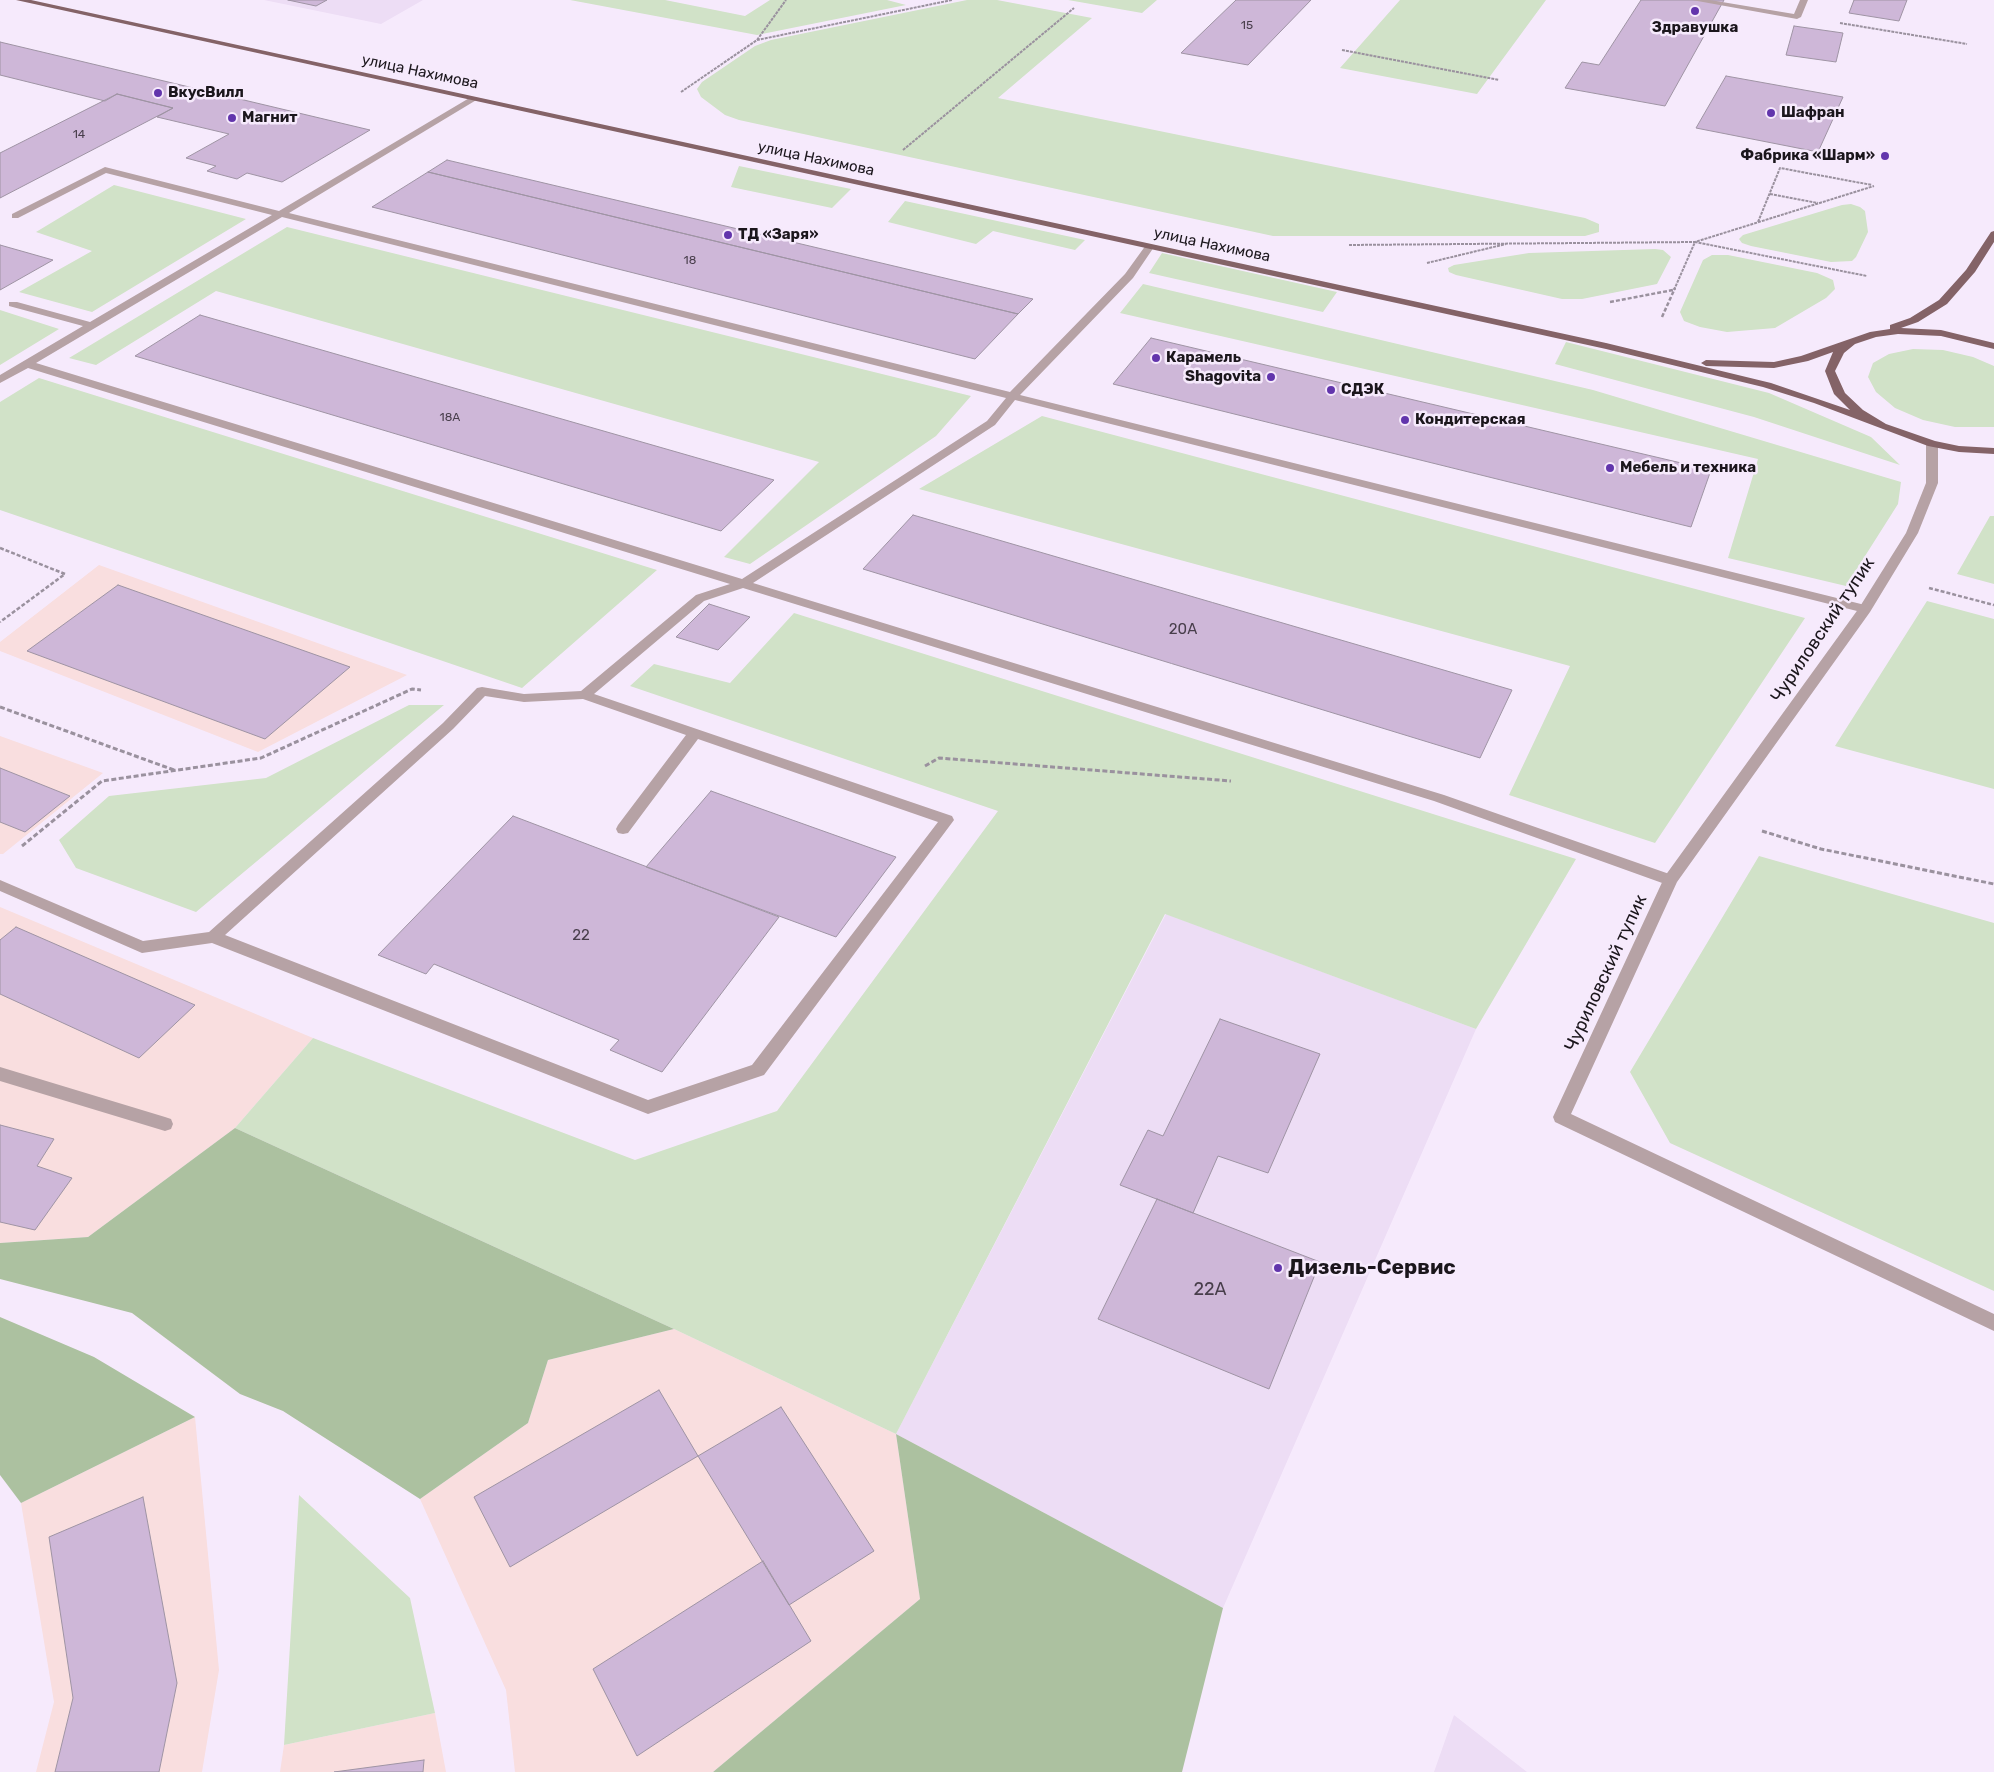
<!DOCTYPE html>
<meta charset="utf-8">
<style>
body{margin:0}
canvas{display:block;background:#f6eafc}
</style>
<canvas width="1994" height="1772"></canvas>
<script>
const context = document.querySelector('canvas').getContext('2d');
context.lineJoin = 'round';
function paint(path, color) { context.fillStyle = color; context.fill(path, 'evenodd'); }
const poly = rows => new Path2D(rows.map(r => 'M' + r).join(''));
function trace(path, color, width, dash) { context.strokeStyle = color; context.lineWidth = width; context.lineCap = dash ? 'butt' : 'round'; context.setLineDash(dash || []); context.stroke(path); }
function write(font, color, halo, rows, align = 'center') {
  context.font = font + ' Rubik,sans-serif'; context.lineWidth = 5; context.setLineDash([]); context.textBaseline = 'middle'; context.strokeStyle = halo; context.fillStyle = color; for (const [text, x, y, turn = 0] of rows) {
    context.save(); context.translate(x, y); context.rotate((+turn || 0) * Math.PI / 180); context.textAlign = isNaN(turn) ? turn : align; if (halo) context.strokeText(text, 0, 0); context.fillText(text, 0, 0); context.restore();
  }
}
const built = poly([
 [264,0,423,0,381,24],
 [1166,914,1476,1029,1223,1608,896,1434],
 [1454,1715,1527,1772,1434,1772]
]);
const industrial = poly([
 [99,565,407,675,258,752,0,651,0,642],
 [0,736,103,773,3,854,0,854],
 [0,907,313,1038,235,1128,88,1237,0,1243],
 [674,1329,896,1434,920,1599,713,1772,515,1772,506,1690,420,1499,528,1423,548,1360],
 [195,1417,219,1670,202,1772,36,1772,54,1702,21,1503],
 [435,1713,446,1772,280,1772,284,1745]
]);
const green = poly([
 [570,0,665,0,745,16,770,0,887,0,906,5,757,35],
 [967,0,997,0,1092,18,998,98,1585,218,1599,224,1599,232,1585,236,1273,236,739,120,725,115,701,97,697,89,702,82,755,46,771,40],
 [1068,0,1157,0,1142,13],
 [1400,0,1546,0,1477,94,1340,68],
 [739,166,851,189,832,208,731,187],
 [114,185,246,219,92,312,19,292,92,251,36,232],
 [905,201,1085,240,1075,250,993,231,976,244,888,222],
 [1851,204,1860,207,1865,211,1868,232,1856,257,1852,261,1831,262,1751,246,1742,243,1739,239,1743,235,1842,205],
 [287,227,971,396,936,436,750,564,724,557,819,462,216,291,96,365,69,358],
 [1655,249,1663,250,1671,257,1657,284,1582,299,1562,299,1456,275,1449,272,1448,268,1454,265,1529,253],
 [1162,253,1337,292,1323,312,1149,273],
 [1712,255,1728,255,1817,273,1833,280,1835,289,1826,298,1775,328,1727,332,1700,327,1684,321,1680,312,1703,260],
 [1143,284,1593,390,1901,482,1898,504,1846,586,1728,558,1758,459,1120,313],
 [0,310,59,329,0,365],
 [1566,342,1769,393,1871,437,1900,465,1754,417,1555,364],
 [1913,349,1943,350,1973,357,1994,366,1994,427,1955,427,1923,420,1895,408,1876,392,1868,377,1873,363,1889,354],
 [39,378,657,570,522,688,0,510,0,402],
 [1042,416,1805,618,1655,843,1509,795,1570,666,919,489],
 [1990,516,1994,516,1994,584,1957,574],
 [1927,601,1994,619,1994,789,1835,746],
 [794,613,1576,859,1476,1029,1165,914,896,1434,674,1329,235,1128,313,1038,635,1160,777,1111,998,811,630,686,654,664,730,683],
 [409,705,444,705,196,912,76,868,59,840,109,796,266,778],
 [1759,856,1994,923,1994,1291,1670,1143,1630,1072],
 [299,1495,410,1598,435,1713,284,1745]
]);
const forest = poly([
 [235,1128,674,1329,548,1360,528,1423,420,1499,283,1411,240,1394,132,1313,0,1279,0,1243,88,1237],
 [0,1317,94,1357,195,1417,21,1503,0,1475],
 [896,1434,1223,1608,1182,1772,713,1772,920,1599]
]);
const building = poly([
 [288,0,327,0,316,6,288,0],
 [1236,0,1311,0,1248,65,1181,53,1236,0],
 [1641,0,1724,0,1665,106,1565,88,1582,62,1599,65,1641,0],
 [1854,0,1907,0,1899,21,1849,13,1854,0],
 [1794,26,1843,33,1836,62,1786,55,1794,26],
 [0,42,370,130,282,182,247,173,237,179,207,171,216,166,186,158,229,134,157,117,173,108,117,94,105,101,0,75,0,42],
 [1726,76,1843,97,1818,152,1696,128,1726,76],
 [117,94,173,108,0,198,0,153,117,94],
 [447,160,1033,299,1018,314,428,172,447,160],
 [428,172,1018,314,975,359,372,207,428,172],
 [0,245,53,260,0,290,0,245],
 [200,315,774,480,721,531,135,356,200,315],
 [1151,338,1711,470,1691,527,1113,384,1151,338],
 [913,515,1512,690,1480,758,863,569,913,515],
 [118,585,350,667,265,739,27,651,118,585],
 [709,604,750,617,718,650,676,637,709,604],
 [0,768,70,796,25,832,0,822,0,768],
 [711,791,896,857,836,937,646,867,711,791],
 [513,816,779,917,662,1072,610,1050,619,1040,434,964,426,974,378,955,513,816],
 [16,927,195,1005,139,1058,0,994,0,940,16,927],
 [1220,1019,1320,1054,1268,1173,1218,1156,1193,1213,1120,1185,1148,1130,1163,1136,1220,1019],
 [0,1125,54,1139,37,1166,72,1178,35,1230,0,1222,0,1125],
 [1157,1199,1320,1262,1269,1389,1098,1319,1157,1199],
 [659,1390,698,1456,510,1567,474,1497,659,1390],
 [781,1407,874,1551,789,1605,698,1456,781,1407],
 [143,1497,177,1683,159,1772,55,1772,73,1698,49,1537,143,1497],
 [763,1561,811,1641,637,1756,593,1669,763,1561],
 [424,1760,423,1772,334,1772,424,1760]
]);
const pathFar2 = poly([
 [1840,23,1967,44],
 [757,40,786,0],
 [1342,50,1499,80],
 [681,92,757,40,952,0],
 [903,150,1074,8],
 [1770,194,1818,203],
 [1758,222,1780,168,1872,185],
 [1349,245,1695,242,1874,186],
 [1427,263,1506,244],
 [1674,290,1695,242,1867,276]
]);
const pathFar1 = poly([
 [1610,302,1673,290],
 [1662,317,1675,288],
 [0,548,65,574,0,622],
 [1929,588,1994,605]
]);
const path = poly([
 [0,707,174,770],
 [925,766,939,758,1231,781],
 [1762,831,1821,849,1994,884],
 [22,846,102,781,261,758,412,689,421,690]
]);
const lane = poly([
 [1692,0,1710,0,1794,14,1800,0,1808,0,1801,17,1797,19,1692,0],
 [471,97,478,99,289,213,1010,392,1125,274,1146,245,1152,245,1154,247,1133,278,1020,395,1865,605,1871,609,1865,613,1015,400,995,425,753,583,1444,795,1675,876,1677,880,1675,884,1665,884,1434,801,743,588,704,601,594,694,952,816,954,820,764,1075,648,1114,212,943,142,953,0,891,0,880,143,941,209,932,443,723,477,688,482,687,524,694,581,691,696,595,730,584,28,368,0,383,0,375,83,326,9,306,9,302,17,302,90,322,272,215,106,173,18,218,12,218,12,214,105,167,279,211,471,97],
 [282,217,1006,398,987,421,742,579,36,363,282,217],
 [485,696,524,702,583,699,686,735,618,825,616,829,618,833,623,834,628,833,698,739,938,822,752,1065,648,1100,225,935,453,729,485,696],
 [0,1067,165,1117,171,1119,173,1124,171,1129,165,1131,0,1081,0,1067]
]);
const street = poly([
 [1932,441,1938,444,1938,483,1918,533,1870,612,1677,882,1571,1114,1994,1314,1994,1331,1555,1122,1553,1117,1665,876,1859,608,1906,533,1926,483,1926,444,1932,441]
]);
const primary = poly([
 [16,0,31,0,1606,343,1771,383,1850,410,1834,394,1825,371,1833,352,1808,361,1774,368,1706,366,1701,363,1706,360,1774,362,1801,356,1870,332,1890,329,1890,325,1910,318,1939,300,1966,270,1991,232,1994,231,1994,242,1975,272,1947,304,1918,322,1901,328,1941,330,1994,343,1994,349,1941,336,1898,334,1876,337,1855,344,1844,353,1835,371,1845,393,1863,410,1886,424,1935,441,1959,446,1994,448,1994,454,1959,452,1928,446,1814,403,1763,387,1606,349,16,0]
]);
const markers = [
 [1695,11,5,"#6235ac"],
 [158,93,5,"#6235ac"],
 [1771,113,5,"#6235ac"],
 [232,118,5,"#6235ac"],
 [1885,156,5,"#6235ac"],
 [728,235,5,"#6235ac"],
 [1156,358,5,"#6235ac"],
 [1271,377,5,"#6235ac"],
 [1331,390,5,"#6235ac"],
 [1405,420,5,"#6235ac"],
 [1610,468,5,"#6235ac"],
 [1278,1268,5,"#6235ac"]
];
const farNumbernames = [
 ["15",1247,26],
 ["14",79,135],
 ["18",690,261],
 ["18А",450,418]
];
const farPoinames = [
 ["Здравушка",1695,28,"center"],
 ["ВкусВилл",168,93],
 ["Шафран",1781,113],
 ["Магнит",242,118],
 ["Фабрика «Шарм»",1875,156,"right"],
 ["ТД «Заря»",738,235],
 ["Карамель",1166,358],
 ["Shagovita",1261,377,"right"],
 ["СДЭК",1341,390],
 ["Кондитерская",1415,420],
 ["Мебель и техника",1620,468]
];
const farStreetnames = [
 ["улица Нахимова",420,72,12],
 ["улица Нахимова",816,159,12],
 ["улица Нахимова",1212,245,12]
];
const numberNames = [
 ["20А",1183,630],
 ["22",581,936]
];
const streetNames = [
 ["Чуриловский тупик",1823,630,-56],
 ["Чуриловский тупик",1606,973,-65]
];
const nearNumbernames = [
 ["22А",1210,1290]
];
const nearPoinames = [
 ["Дизель-Сервис",1288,1268]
];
paint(built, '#edddf5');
paint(industrial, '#f9dedf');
paint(green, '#d1e2c8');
paint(forest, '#acc1a0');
paint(building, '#ceb7d8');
trace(building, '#9f94a4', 1);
trace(pathFar2, '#9a919e', 2, [3, 1]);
trace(pathFar1, '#9a919e', 2.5, [4, 2]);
trace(path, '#9a919e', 3, [5, 2.5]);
paint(lane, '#b6a2a5');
paint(street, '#b6a2a5');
paint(primary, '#846367');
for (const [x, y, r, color] of markers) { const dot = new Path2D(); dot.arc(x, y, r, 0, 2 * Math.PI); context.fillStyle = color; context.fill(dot); trace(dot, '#f6eafc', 2); }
write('12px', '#483e4b', null, farNumbernames);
write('bold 15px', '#1b161c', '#f6eafc', farPoinames, 'left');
write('15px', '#1b161c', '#f6eafc', farStreetnames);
write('15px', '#483e4b', null, numberNames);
write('18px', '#1b161c', '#f6eafc', streetNames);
write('18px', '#483e4b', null, nearNumbernames);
write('bold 21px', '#1b161c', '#f6eafc', nearPoinames, 'left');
</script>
